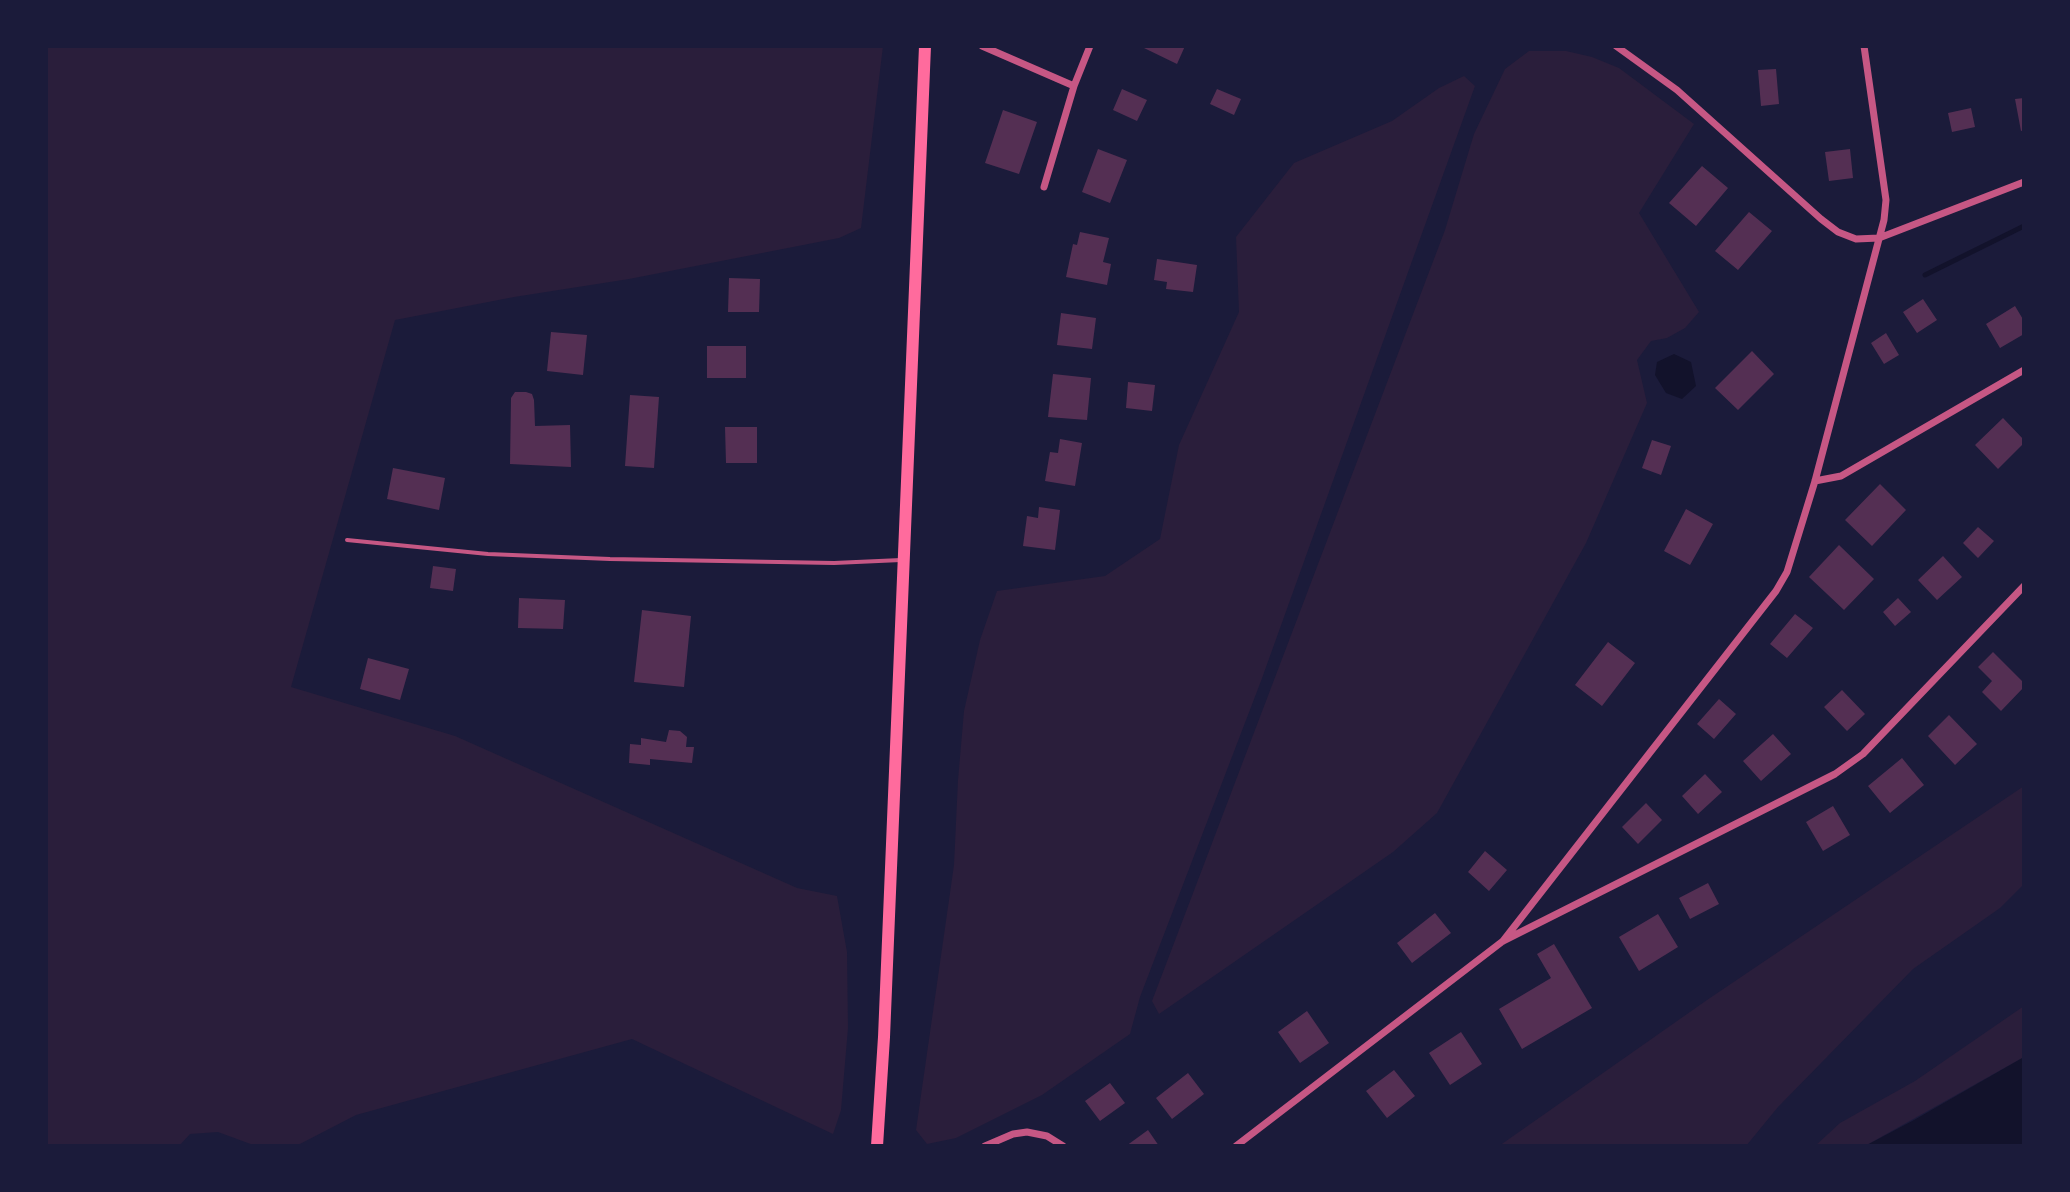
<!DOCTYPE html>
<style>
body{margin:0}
#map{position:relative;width:2070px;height:1192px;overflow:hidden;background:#1b1b3a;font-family:"Source Sans 3",sans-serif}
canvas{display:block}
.frame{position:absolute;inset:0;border:48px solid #1b1b3a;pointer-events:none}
</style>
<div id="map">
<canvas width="2070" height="1192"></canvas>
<div class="frame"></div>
</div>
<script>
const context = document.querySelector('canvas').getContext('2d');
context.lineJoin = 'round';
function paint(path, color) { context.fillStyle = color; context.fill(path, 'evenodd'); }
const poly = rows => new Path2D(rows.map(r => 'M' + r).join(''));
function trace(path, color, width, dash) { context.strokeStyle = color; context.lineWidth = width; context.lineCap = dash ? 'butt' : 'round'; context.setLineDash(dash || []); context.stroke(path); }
const green = poly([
 [46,46,883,46,861,228,839,238,629,279,514,297,395,320,291,687,455,736,797,888,837,896,847,952,848,1028,841,1110,833,1134,632,1039,356,1115,296,1146,256,1146,218,1132,190,1134,179,1146,46,1146],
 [1529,51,1566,51,1592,57,1619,68,1694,124,1639,213,1699,312,1685,328,1667,338,1651,341,1637,360,1647,403,1586,543,1437,813,1393,852,1159,1014,1152,1001,1445,230,1474,134,1505,69],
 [1464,76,1475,86,1261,681,1140,997,1130,1034,1042,1095,956,1138,927,1144,916,1130,954,865,958,780,964,711,980,640,997,591,1105,576,1160,539,1179,445,1239,312,1236,237,1294,163,1392,121,1439,88],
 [2024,786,2024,884,2000,908,1913,969,1778,1107,1746,1146,1499,1146,1707,1000],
 [2024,1006,2024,1057,1865,1146,1815,1146,1840,1123,1915,1081]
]);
const water = poly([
 [1674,354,1691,362,1696,386,1682,399,1666,393,1655,375,1657,362],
 [2024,1057,2024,1146,1865,1146,1914,1120]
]);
const stream = poly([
 [1925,275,2024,226]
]);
const building = poly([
 [1145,46,1185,46,1177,64,1144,48],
 [1776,69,1779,104,1761,106,1758,70],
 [1122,89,1147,100,1137,121,1113,110],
 [1217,89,1241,99,1234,115,1210,104],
 [2024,98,2024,130,2021,131,2015,99],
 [1971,108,1975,127,1952,132,1948,113],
 [1003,110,1037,122,1019,174,985,163],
 [1098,149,1127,160,1110,203,1082,192],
 [1850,149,1853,178,1829,181,1825,152],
 [1702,166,1728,188,1696,226,1669,203],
 [1749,212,1772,231,1738,270,1715,251],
 [1080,232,1109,238,1103,262,1111,264,1107,285,1066,277,1073,244,1077,245],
 [1157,259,1197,265,1193,292,1166,289,1167,282,1154,280],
 [729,278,760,279,759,312,728,312],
 [1923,299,1937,320,1917,333,1903,312],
 [2015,306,2024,321,2024,334,2000,348,1986,324],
 [1061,313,1096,318,1092,349,1057,345],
 [551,332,587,335,583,375,547,371],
 [1886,333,1899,355,1884,364,1871,343],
 [707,346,746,346,746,378,707,378],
 [1752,351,1774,374,1738,410,1715,388],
 [1053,374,1091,378,1087,420,1048,417],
 [1128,382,1155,385,1152,411,1126,408],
 [515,392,526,392,532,394,534,400,535,426,570,425,571,467,510,464,511,398],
 [630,395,659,397,654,468,625,466],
 [2003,418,2024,440,2024,443,1998,469,1975,445],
 [725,427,757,427,757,463,726,463],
 [1060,439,1082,443,1075,486,1045,481,1050,452,1058,453],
 [1652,440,1671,446,1661,475,1642,468],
 [393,468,445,478,439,510,387,499],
 [1880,484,1906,510,1872,546,1845,520],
 [1039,507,1060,510,1055,550,1023,546,1027,516,1038,518],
 [1686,509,1713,524,1690,565,1664,551],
 [1978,527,1994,541,1978,558,1963,543],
 [1839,545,1874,579,1844,610,1809,577],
 [1943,556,1962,577,1937,600,1918,580],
 [433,566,456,569,453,591,430,588],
 [519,598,565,600,563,629,518,628],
 [1898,598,1911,612,1895,626,1883,612],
 [642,610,691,616,684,687,634,682],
 [1795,614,1813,628,1787,658,1770,644],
 [1608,642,1635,663,1602,706,1575,685],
 [1993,652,2024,683,2024,687,2001,711,1982,692,1992,681,1978,667],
 [368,658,409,669,400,700,360,689],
 [1842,690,1865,714,1847,731,1824,707],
 [1719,699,1736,714,1714,739,1697,724],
 [1949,715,1977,744,1955,765,1928,736],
 [669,730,680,731,687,737,686,747,694,747,692,763,650,759,650,765,629,763,630,744,641,745,641,738,666,742],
 [1773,734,1791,754,1761,781,1743,761],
 [1902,758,1924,785,1890,813,1868,786],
 [1705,774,1722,792,1698,814,1682,796],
 [1646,803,1662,820,1638,844,1622,827],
 [1833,806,1850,835,1823,851,1806,822],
 [1485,851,1507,870,1489,891,1468,872],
 [1708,883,1719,904,1690,919,1679,898],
 [1435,913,1451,933,1412,963,1397,943],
 [1658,914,1678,947,1639,971,1619,937],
 [1554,944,1592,1008,1522,1049,1499,1009,1551,978,1537,954],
 [1307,1011,1329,1043,1300,1063,1278,1032],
 [1461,1032,1482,1064,1450,1085,1429,1053],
 [1394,1070,1415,1096,1387,1118,1366,1091],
 [1188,1073,1204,1094,1172,1119,1156,1098],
 [1110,1083,1125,1103,1100,1121,1085,1101],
 [1148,1130,1159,1146,1126,1146]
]);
const service = poly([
 [347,540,488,554,610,559,834,563,901,560]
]);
const minor = poly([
 [982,46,1074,86],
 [1616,46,1677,90,1821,219,1838,232,1856,239,1879,238,2024,182],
 [1044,187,1074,86,1090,46],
 [1815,481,1841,476,2024,370],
 [1503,941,1776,591,1787,572,1815,481,1884,220,1886,200,1864,46],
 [985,1146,1013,1134,1027,1132,1047,1136,1063,1146],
 [1236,1146,1503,941,1835,774,1863,754,2024,586]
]);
const trunk = poly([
 [877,1146,884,1037,925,46]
]);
paint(green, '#2a1e3b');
paint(water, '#12122b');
trace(stream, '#12122b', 5);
paint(building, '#542f53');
trace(service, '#c65784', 4);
trace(minor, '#c65784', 7);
trace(trunk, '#ff6b9d', 12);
</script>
